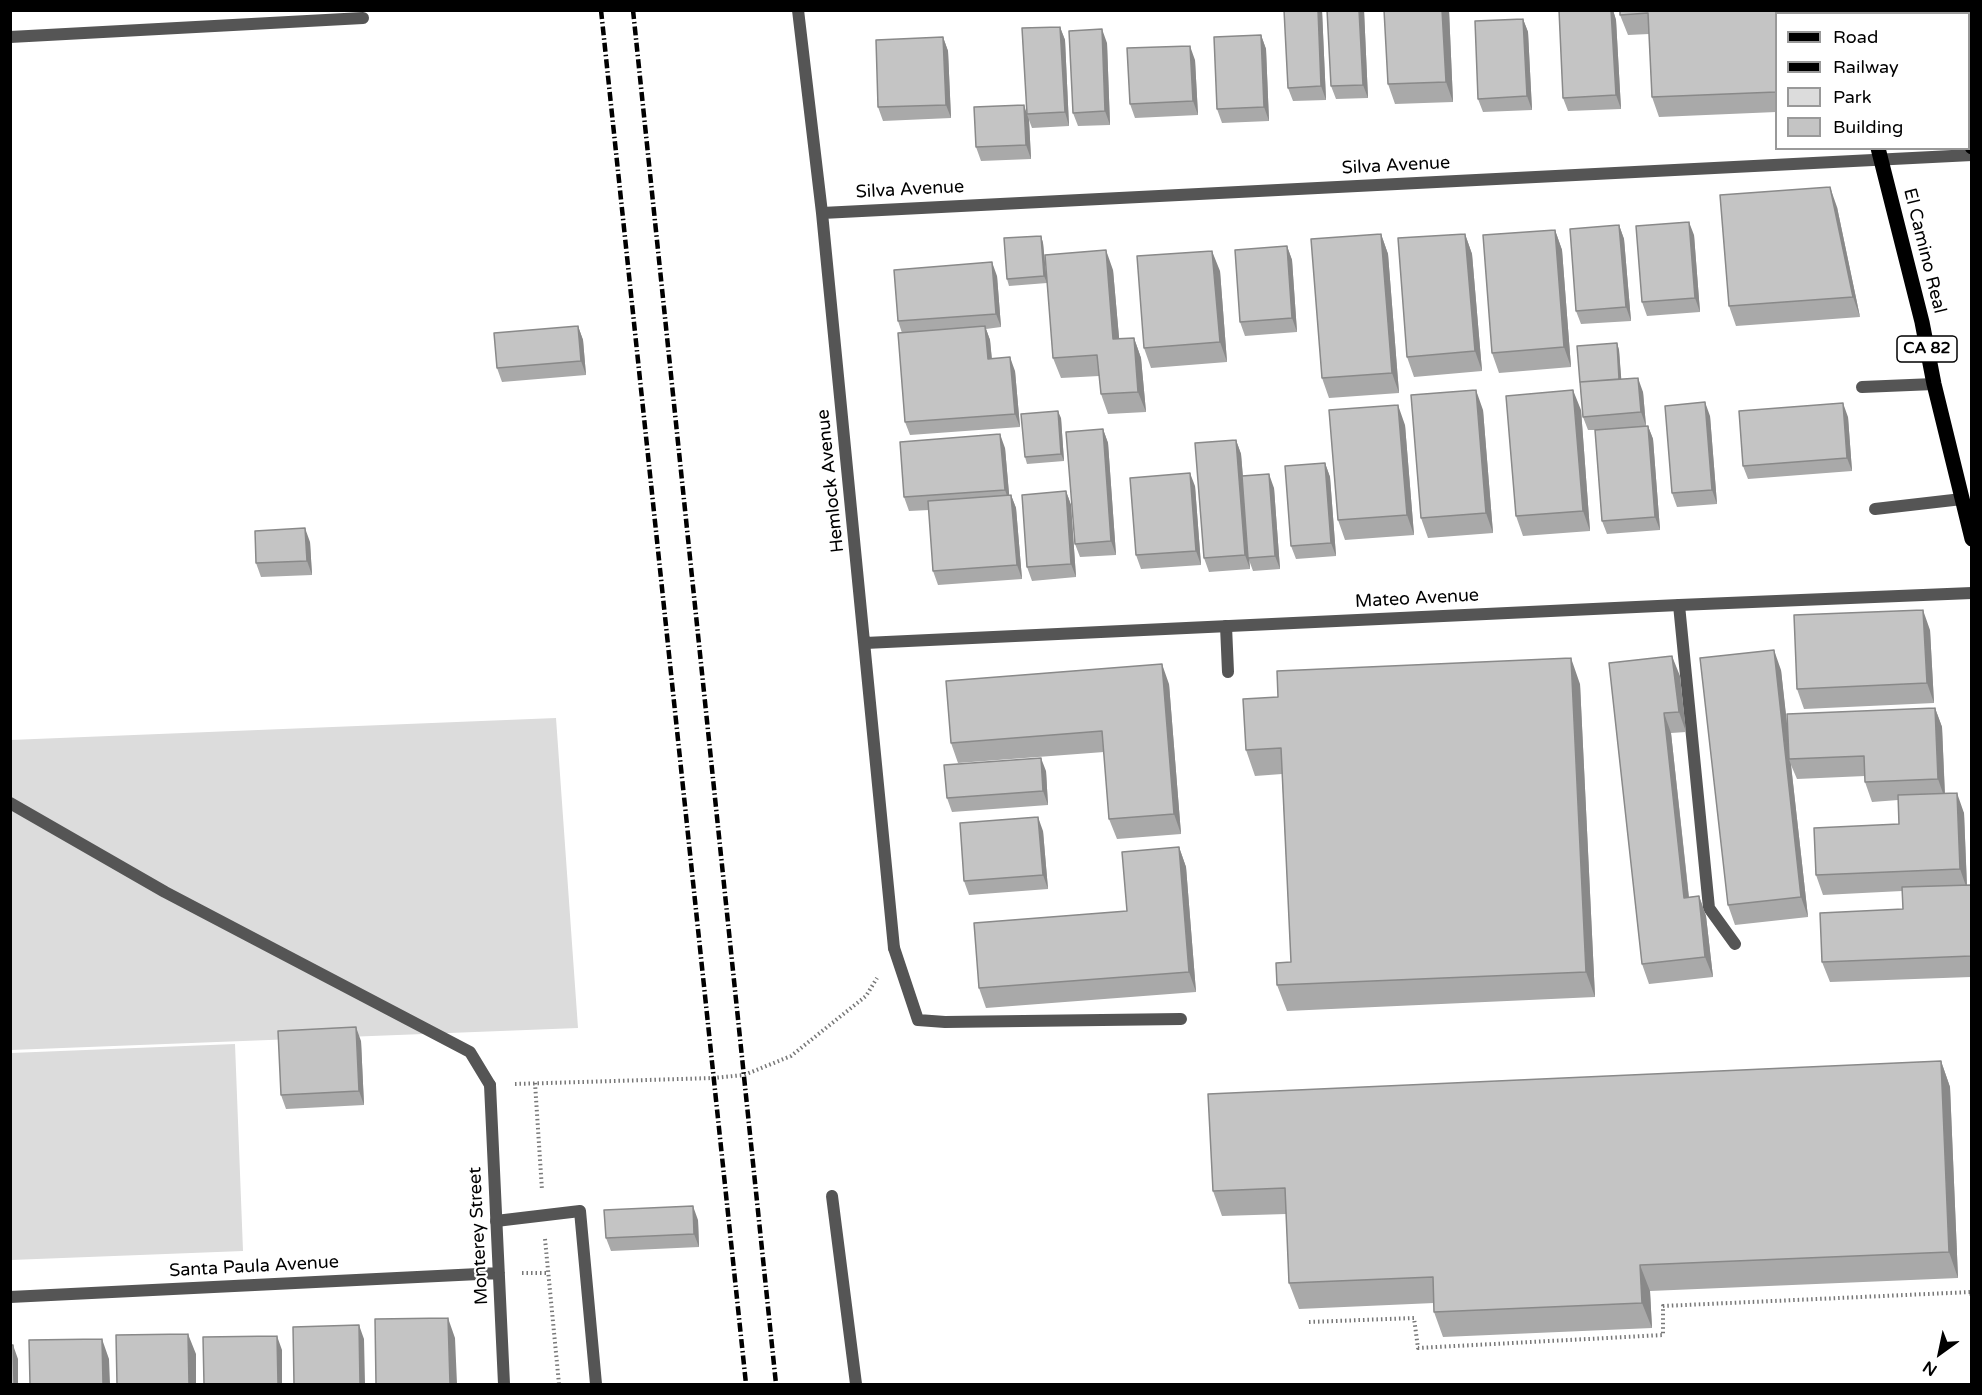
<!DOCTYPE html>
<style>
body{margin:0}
#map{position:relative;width:1982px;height:1395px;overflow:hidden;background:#fff;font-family:"Varela Round",sans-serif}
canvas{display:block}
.frame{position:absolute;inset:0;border:12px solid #000;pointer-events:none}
.legend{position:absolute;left:1775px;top:12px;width:195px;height:138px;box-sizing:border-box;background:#fff;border:2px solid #999;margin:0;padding:8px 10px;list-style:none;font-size:18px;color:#000}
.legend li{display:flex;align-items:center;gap:12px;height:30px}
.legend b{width:30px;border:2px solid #999}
.north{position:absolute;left:1910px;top:1323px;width:60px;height:60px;-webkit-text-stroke:4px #fff;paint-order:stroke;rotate:213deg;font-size:16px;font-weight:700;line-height:24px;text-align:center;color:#000}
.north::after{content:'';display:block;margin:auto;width:21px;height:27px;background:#000;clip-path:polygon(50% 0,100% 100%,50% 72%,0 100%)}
</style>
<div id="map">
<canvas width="1982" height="1395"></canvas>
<div class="frame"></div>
<ul class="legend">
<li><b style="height:8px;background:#000"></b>Road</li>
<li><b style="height:8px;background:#000"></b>Railway</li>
<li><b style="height:16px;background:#dcdcdc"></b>Park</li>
<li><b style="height:16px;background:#c4c4c4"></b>Building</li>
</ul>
<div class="north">N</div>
</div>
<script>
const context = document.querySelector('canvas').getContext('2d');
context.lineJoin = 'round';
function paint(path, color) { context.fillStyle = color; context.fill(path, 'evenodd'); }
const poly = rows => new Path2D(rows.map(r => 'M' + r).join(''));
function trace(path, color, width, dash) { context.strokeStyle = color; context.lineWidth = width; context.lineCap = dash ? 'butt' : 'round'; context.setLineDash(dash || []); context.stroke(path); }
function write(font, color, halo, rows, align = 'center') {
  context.font = font + ' "Varela Round",sans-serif'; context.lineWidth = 4.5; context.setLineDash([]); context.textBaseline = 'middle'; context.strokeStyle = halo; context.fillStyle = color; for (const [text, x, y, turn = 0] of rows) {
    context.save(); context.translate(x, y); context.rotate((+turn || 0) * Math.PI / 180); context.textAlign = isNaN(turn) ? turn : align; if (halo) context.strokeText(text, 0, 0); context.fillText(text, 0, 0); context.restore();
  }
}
const green = poly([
 [556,718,578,1028,11,1050,10,740],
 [235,1044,243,1251,11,1260,11,1053]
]);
const path = poly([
 [535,1083,542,1190],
 [515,1084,713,1078,744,1075,791,1056,866,996,877,978],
 [545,1239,559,1384],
 [522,1273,549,1273],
 [1309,1322,1414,1318,1418,1348,1663,1335,1663,1306,1971,1292,1972,1298]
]);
const service = poly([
 [10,37,363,18],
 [1862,387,1934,384],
 [1875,509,1962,499],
 [1679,605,1709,908,1735,944],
 [1226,626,1228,672],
 [10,803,165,892,470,1052,490,1085],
 [894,948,918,1020,945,1022,1181,1019],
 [832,1196,856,1384],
 [496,1221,580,1211,596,1384]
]);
const minor = poly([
 [798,10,822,213,894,948],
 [822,213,1972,155],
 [865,643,1679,605,1972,593],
 [490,1085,504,1384],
 [10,1297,499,1273]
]);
const primary = poly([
 [1837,10,1838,14],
 [1933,10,1934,14],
 [1968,136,1972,147],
 [1878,148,1922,322,1934,384,1972,539]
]);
const rail = poly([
 [601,10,746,1384],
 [633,10,776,1384]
]);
const wall = poly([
 [1322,10,1326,100,1293,101,1288,88],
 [1364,10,1368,98,1336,99,1331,86],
 [1449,10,1453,102,1395,104,1388,84],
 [1559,10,1613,10,1616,20,1621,109,1568,111,1563,98],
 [1620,10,1788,10,1789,14,1776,14,1776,112,1659,117,1652,97,1649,34,1628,35,1620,15],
 [1523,19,1528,32,1532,110,1483,112,1478,99],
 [1060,27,1065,40,1069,126,1032,128,1029,120,1031,159,981,161,976,147,1027,112],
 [1261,35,1266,49,1269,121,1222,123,1217,109],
 [943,37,948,51,951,118,883,121,878,107],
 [1107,43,1110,125,1078,126,1073,113],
 [1195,60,1198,115,1135,118,1130,104],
 [1837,207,1860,317,1736,326,1729,306],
 [1619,225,1624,239,1631,321,1581,324,1576,311],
 [1555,230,1562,250,1571,367,1499,373,1492,353],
 [1381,234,1388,254,1399,393,1329,398,1322,378],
 [1465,234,1472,254,1482,371,1414,377,1407,357],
 [1694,235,1700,312,1647,316,1642,302],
 [1041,236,1043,243,1047,283,1009,286,1007,279],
 [1287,246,1292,260,1297,332,1245,336,1240,322],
 [1113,270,1119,338,1134,338,1141,358,1146,412,1108,414,1101,394,1099,376,1061,378,1053,358],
 [1220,271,1227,362,1151,368,1144,348],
 [997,276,1001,327,986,329,990,340,992,359,1015,371,1020,427,910,435,905,422,902,333,898,321],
 [578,326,583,340,586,375,502,382,497,368],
 [1617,343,1619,350,1621,379,1643,392,1646,426,1648,426,1653,439,1660,530,1607,534,1602,521,1595,430,1588,430,1583,417,1580,385],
 [1483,410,1493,533,1428,538,1421,518],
 [1581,410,1590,531,1523,536,1516,516],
 [1710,416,1717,504,1677,507,1672,493],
 [1848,417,1852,471,1748,479,1743,466],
 [1061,418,1064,461,1027,464,1025,457],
 [1405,425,1414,535,1345,540,1338,520],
 [1103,429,1108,443,1116,555,1080,557,1075,544],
 [1236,440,1241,454,1243,476,1274,488,1280,569,1253,571,1249,560,1250,569,1209,572,1204,558],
 [1005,448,1009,495,1011,495,1016,508,1022,579,938,585,933,571,929,510,909,511,904,497],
 [1325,463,1330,477,1336,556,1296,559,1291,546],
 [1195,486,1201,565,1141,569,1136,555],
 [1066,491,1071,505,1076,577,1032,581,1027,567],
 [310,542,312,575,261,577,256,563],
 [1930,630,1934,703,1804,709,1797,689],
 [1609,663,1680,676,1686,732,1671,733,1689,897,1699,896,1706,916,1713,977,1649,984,1642,964],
 [1781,670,1788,736,1935,708,1942,727,1945,794,1964,813,1967,885,1971,885,1971,977,1830,982,1822,962,1903,909,1902,891,1823,895,1816,875,1899,824,1898,800,1872,802,1865,782,1865,776,1797,779,1791,765,1808,917,1735,925,1728,905],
 [1169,684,1181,834,1117,839,1109,819,1104,752,958,763,951,743],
 [1580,684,1595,997,1287,1011,1277,985,1291,962,1282,774,1255,776,1246,750],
 [1046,771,1048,805,952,812,947,798],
 [1043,831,1048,889,969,895,964,881],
 [1179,847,1186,867,1196,992,986,1008,979,988,1127,911],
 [361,1041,364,1105,286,1109,281,1095],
 [1941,1061,1950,1087,1958,1278,1650,1291,1652,1328,1443,1337,1434,1312,1434,1303,1299,1309,1289,1283,1286,1214,1222,1216,1213,1191],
 [698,1220,699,1247,611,1251,606,1238]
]);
const shadedWall = poly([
 [1318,10,1322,10,1326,100,1321,86],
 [1359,10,1364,10,1368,98,1363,85],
 [1442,10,1449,10,1453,102,1446,82],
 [1611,10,1613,10,1616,20,1621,109,1616,95],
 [1523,19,1528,32,1532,110,1527,96],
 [1060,27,1065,40,1069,126,1065,112],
 [1102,29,1107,43,1110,125,1105,111],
 [1261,35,1266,49,1269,121,1264,107],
 [943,37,948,51,951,118,946,105],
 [1190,46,1195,60,1198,115,1193,101],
 [1024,105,1029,120,1031,159,1026,145],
 [1830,187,1837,207,1860,317,1853,297],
 [1689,222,1694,235,1700,312,1695,298],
 [1619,225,1624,239,1631,321,1626,307],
 [1555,230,1562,250,1571,367,1564,347],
 [1381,234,1388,254,1399,393,1392,373],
 [1465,234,1472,254,1482,371,1475,351],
 [1041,236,1043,243,1047,283,1044,276],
 [1287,246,1292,260,1297,332,1292,318],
 [1106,250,1113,270,1121,359,1113,339],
 [1212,251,1220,271,1227,362,1220,342],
 [992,262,997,276,1001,327,996,314],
 [578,326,583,340,586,375,581,361],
 [985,326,990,340,993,373,988,359],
 [1134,338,1141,358,1146,412,1138,392],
 [1617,343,1619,350,1622,388,1619,381],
 [1010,357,1015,371,1020,427,1015,414],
 [1638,378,1643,392,1646,426,1641,412],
 [1476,390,1483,410,1493,533,1486,513],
 [1573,390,1581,410,1590,531,1583,511],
 [1705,402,1710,416,1717,504,1712,490],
 [1843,403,1848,417,1852,471,1847,458],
 [1398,405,1405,425,1414,535,1407,515],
 [1058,411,1061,418,1064,461,1061,454],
 [1648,426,1653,439,1660,530,1655,517],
 [1103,429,1108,443,1116,555,1111,541],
 [1000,434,1005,448,1010,504,1005,490],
 [1236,440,1241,454,1250,569,1245,555],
 [1325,463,1330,477,1336,556,1331,543],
 [1190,473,1195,486,1201,565,1196,551],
 [1269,474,1274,488,1280,569,1275,556],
 [1066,491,1071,505,1076,577,1071,564],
 [1011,495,1016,508,1022,579,1017,565],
 [305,528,310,542,312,575,307,561],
 [1923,610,1930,630,1934,703,1927,683],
 [1774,650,1781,670,1791,759,1789,759,1791,765,1808,917,1801,897],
 [1672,656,1680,676,1686,732,1679,712],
 [1571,658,1580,684,1595,997,1586,972],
 [1162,664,1169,684,1181,834,1174,814],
 [1935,708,1942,727,1945,799,1938,779],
 [1664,713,1671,733,1691,918,1684,898],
 [1041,758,1046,771,1048,805,1043,791],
 [1957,793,1964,813,1967,889,1960,869],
 [1038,817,1043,831,1048,889,1043,875],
 [1179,847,1186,867,1196,992,1189,972],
 [1699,896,1706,916,1713,977,1705,957],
 [356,1027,361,1041,364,1105,359,1091],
 [1941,1061,1950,1087,1958,1278,1949,1252],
 [693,1206,698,1220,699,1247,694,1234],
 [1640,1265,1650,1291,1652,1328,1642,1303],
 [448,1318,455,1338,457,1384,450,1384],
 [359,1325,364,1339,365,1384,360,1384],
 [188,1334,196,1354,196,1384,189,1384],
 [277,1336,282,1350,282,1384,278,1384],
 [102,1339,109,1359,110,1384,103,1384],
 [13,1345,18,1359,18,1384,14,1384]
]);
const building = poly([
 [1284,10,1318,10,1321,86,1288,88,1284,10],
 [1327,10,1359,10,1363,85,1331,86,1327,10],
 [1384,10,1442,10,1446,82,1388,84,1384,10],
 [1559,10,1611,10,1616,95,1563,98,1559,10],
 [1620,10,1787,10,1787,14,1776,14,1776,92,1652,97,1648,13,1620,15,1620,10],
 [1523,19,1527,96,1478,99,1475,21,1523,19],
 [1060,27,1065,112,1027,114,1022,28,1060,27],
 [1102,29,1105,111,1073,113,1069,31,1102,29],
 [1261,35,1264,107,1217,109,1214,37,1261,35],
 [943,37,946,105,878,107,876,40,943,37],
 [1190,46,1193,101,1130,104,1127,48,1190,46],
 [1024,105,1026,145,976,147,974,107,1024,105],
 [1830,187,1853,297,1729,306,1720,195,1830,187],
 [1689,222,1695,298,1642,302,1636,226,1689,222],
 [1619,225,1626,307,1576,311,1570,229,1619,225],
 [1555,230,1564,347,1492,353,1483,235,1555,230],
 [1381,234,1392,373,1322,378,1311,239,1381,234],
 [1465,234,1475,351,1407,357,1398,238,1465,234],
 [1041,236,1044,276,1007,279,1004,238,1041,236],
 [1287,246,1292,318,1240,322,1235,250,1287,246],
 [1106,250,1113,339,1134,338,1138,392,1101,394,1097,355,1053,358,1045,255,1106,250],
 [1212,251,1220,342,1144,348,1137,256,1212,251],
 [992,262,996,314,898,321,894,270,992,262],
 [578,326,581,361,497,368,494,333,578,326],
 [985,326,988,359,1010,357,1015,414,905,422,898,333,985,326],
 [1617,343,1619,379,1580,382,1580,383,1577,346,1617,343],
 [1638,378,1641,412,1583,417,1580,382,1638,378],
 [1476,390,1486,513,1421,518,1411,395,1476,390],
 [1573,390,1583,511,1516,516,1506,396,1573,390],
 [1705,402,1712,490,1672,493,1665,406,1705,402],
 [1843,403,1847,458,1743,466,1739,411,1843,403],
 [1398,405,1407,515,1338,520,1329,410,1398,405],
 [1058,411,1061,454,1025,457,1021,414,1058,411],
 [1648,426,1655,517,1602,521,1595,430,1648,426],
 [1103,429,1111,541,1075,544,1066,432,1103,429],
 [1000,434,1005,490,904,497,900,442,1000,434],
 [1236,440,1245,555,1204,558,1195,443,1236,440],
 [1325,463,1331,543,1291,546,1285,466,1325,463],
 [1190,473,1196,551,1136,555,1130,478,1190,473],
 [1269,474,1275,556,1248,558,1242,476,1269,474],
 [1066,491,1071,564,1027,567,1022,495,1066,491],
 [1011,495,1017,565,933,571,928,501,1011,495],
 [305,528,307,561,256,563,255,531,305,528],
 [1923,610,1927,683,1797,689,1794,615,1923,610],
 [1774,650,1801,897,1728,905,1700,658,1774,650],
 [1672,656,1679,712,1664,713,1684,898,1699,896,1705,957,1642,964,1609,663,1672,656],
 [1571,658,1586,972,1277,985,1276,963,1291,962,1281,748,1246,750,1243,699,1278,697,1277,671,1571,658],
 [1162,664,1174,814,1109,819,1102,731,951,743,946,681,1162,664],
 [1935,708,1938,779,1865,782,1864,756,1789,759,1787,714,1935,708],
 [1041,758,1043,791,947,798,944,765,1041,758],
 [1957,793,1960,869,1816,875,1814,828,1899,824,1898,795,1957,793],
 [1038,817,1043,875,964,881,960,823,1038,817],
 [1179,847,1189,972,979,988,974,923,1127,911,1122,852,1179,847],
 [1971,885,1971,956,1822,962,1820,913,1903,909,1902,887,1971,885],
 [356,1027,359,1091,281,1095,278,1031,356,1027],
 [1941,1061,1949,1252,1640,1265,1642,1303,1434,1312,1433,1277,1289,1283,1285,1188,1213,1191,1208,1094,1941,1061],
 [693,1206,694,1234,606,1238,604,1210,693,1206],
 [448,1318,450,1384,376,1384,375,1319,448,1318],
 [359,1325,360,1384,294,1384,293,1327,359,1325],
 [188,1334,189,1384,117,1384,116,1335,188,1334],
 [277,1336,278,1384,204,1384,203,1337,277,1336],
 [102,1339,103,1384,30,1384,29,1340,102,1339],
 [10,1345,13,1345,14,1384,10,1384,10,1345]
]);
const shields = [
 [1927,349,60]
];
const shieldNames = [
 ["CA 82",1927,349]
];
const streetNames = [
 ["Silva Avenue",1396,166,-3],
 ["Silva Avenue",910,190,-3],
 ["El Camino Real",1924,251,76],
 ["Hemlock Avenue",831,481,-96],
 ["Mateo Avenue",1417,599,-3],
 ["Monterey Street",479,1236,-93],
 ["Santa Paula Avenue",254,1267,-3]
];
paint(green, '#dcdcdc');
trace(path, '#777', 4, [1.5, 3]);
trace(service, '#555', 12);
trace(minor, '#555', 12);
trace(primary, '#000', 15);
trace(rail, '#000', 4.5, [9, 3, 1.5, 3]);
paint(wall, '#a9a9a9');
paint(shadedWall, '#898989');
paint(building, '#c4c4c4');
trace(building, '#898989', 1.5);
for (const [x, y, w] of shields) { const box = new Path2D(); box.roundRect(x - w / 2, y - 13, w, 26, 4.5); context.fillStyle = '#fff'; context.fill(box); trace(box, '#000', 1.5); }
write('bold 16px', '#000', null, shieldNames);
write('18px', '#000', '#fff', streetNames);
</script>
